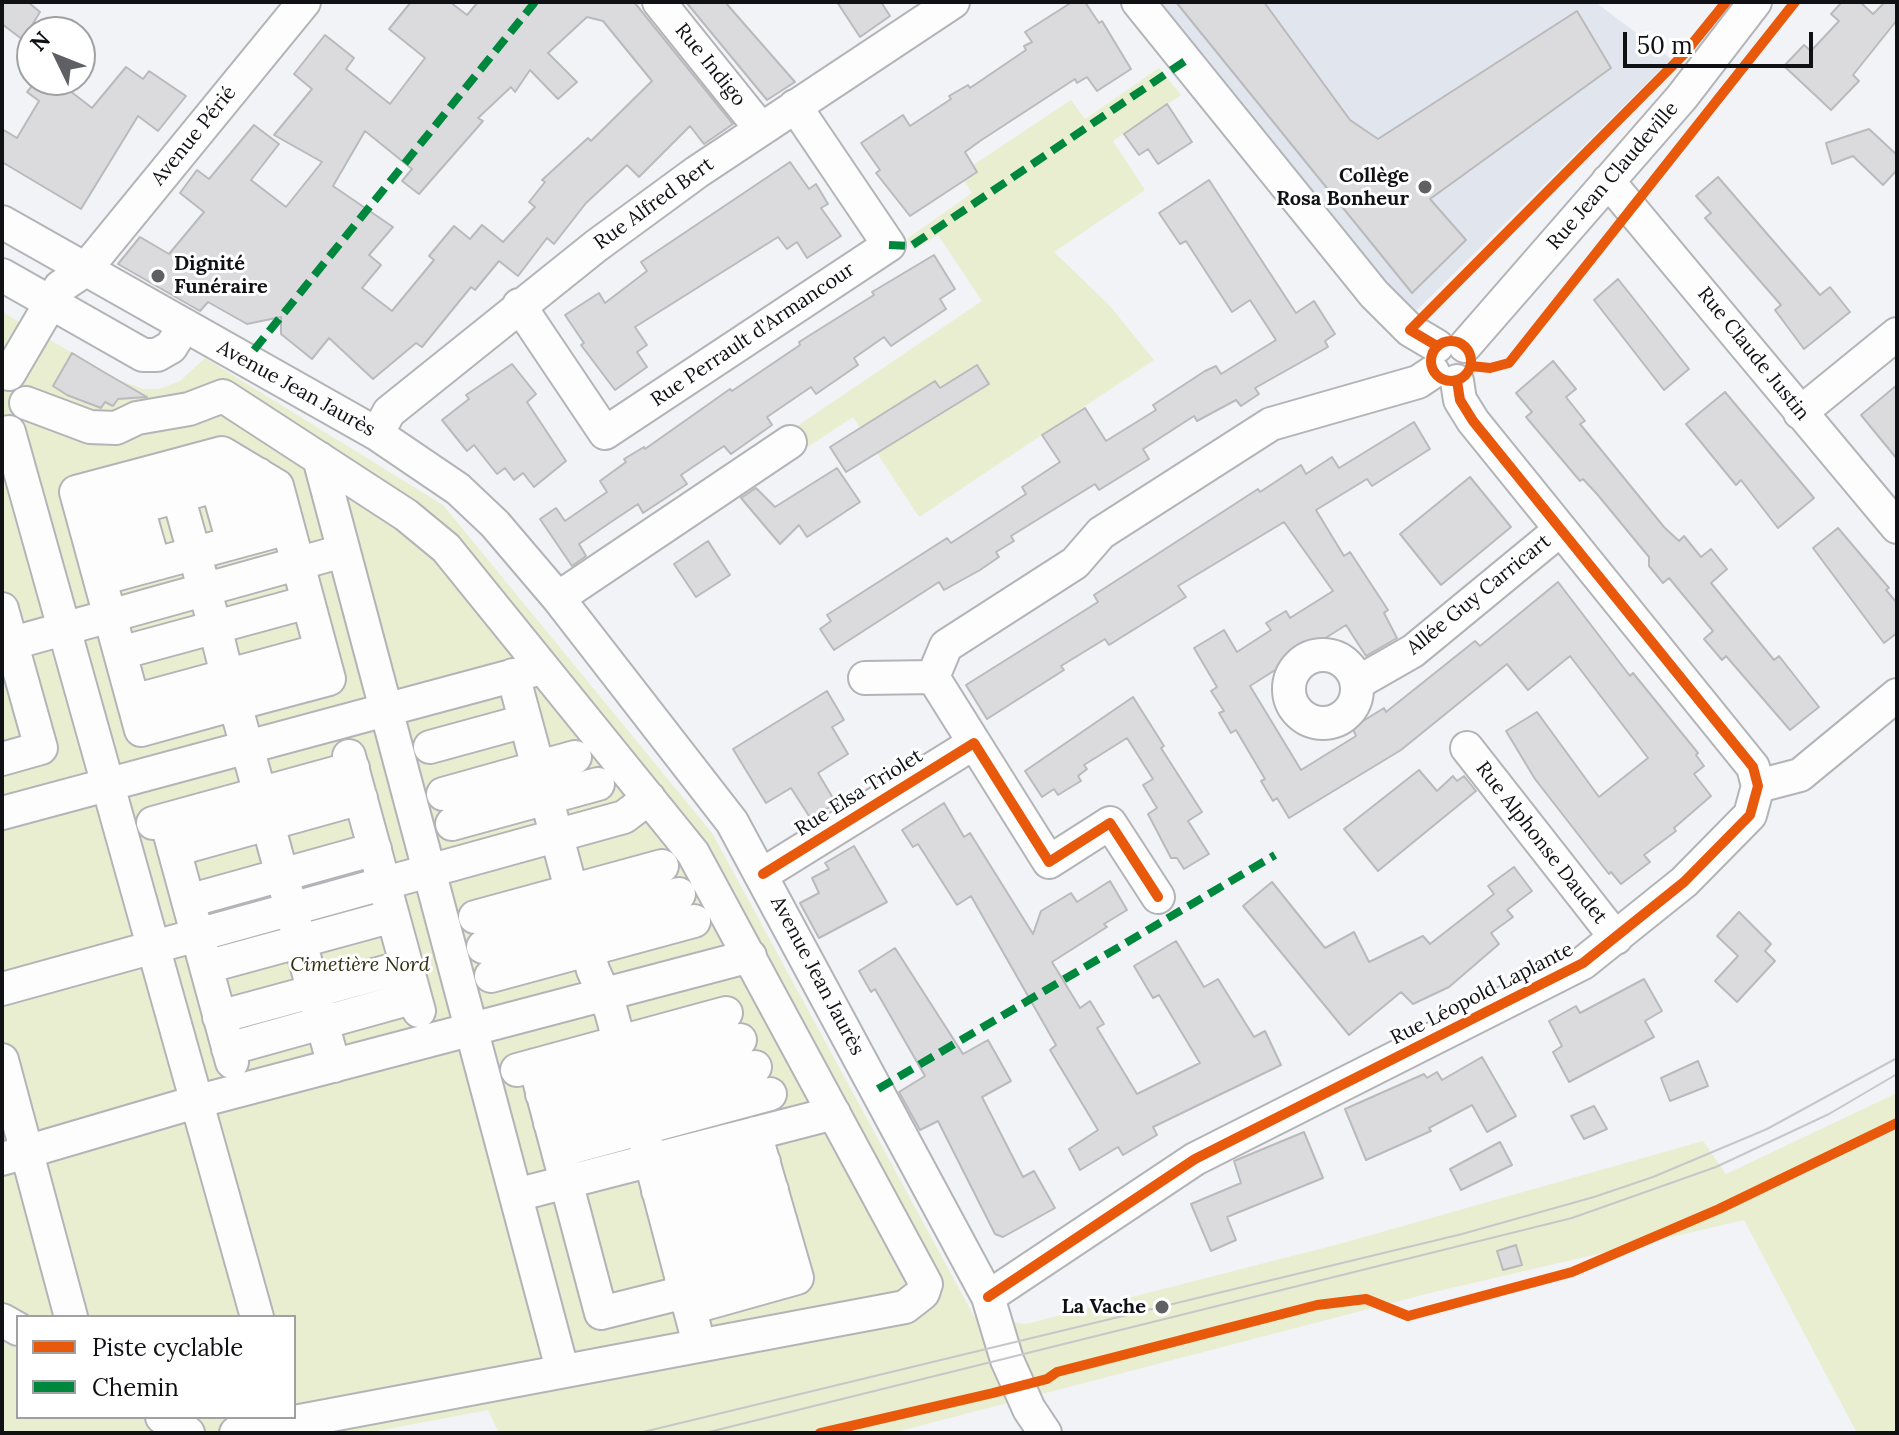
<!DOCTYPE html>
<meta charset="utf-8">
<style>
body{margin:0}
#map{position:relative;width:1899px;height:1435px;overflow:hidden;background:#f1f3f6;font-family:Lora,serif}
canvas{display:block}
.frame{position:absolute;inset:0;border:4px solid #101114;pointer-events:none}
.legend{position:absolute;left:16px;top:1315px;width:280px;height:104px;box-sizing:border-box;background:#fff;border:2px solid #9fa0a1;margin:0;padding:10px 14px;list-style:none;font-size:24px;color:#101114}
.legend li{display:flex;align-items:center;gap:16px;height:40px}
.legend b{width:40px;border:2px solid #9fa0a1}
.north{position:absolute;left:16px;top:16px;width:80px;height:80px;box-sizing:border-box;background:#fff;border:2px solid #9fa0a1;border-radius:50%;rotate:313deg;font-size:22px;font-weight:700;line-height:32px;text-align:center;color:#101114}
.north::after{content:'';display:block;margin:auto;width:28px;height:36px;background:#5f6063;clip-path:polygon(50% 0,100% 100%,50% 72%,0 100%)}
.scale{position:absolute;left:1623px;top:32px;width:190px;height:36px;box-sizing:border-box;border:4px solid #101114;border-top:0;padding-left:10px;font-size:24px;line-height:28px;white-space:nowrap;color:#101114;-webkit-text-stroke:6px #fff;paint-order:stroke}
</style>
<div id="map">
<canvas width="1899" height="1435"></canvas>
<div class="frame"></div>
<ul class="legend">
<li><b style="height:10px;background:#e8590c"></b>Piste cyclable</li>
<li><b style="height:10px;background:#00873e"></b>Chemin</li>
</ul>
<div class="north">N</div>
<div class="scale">50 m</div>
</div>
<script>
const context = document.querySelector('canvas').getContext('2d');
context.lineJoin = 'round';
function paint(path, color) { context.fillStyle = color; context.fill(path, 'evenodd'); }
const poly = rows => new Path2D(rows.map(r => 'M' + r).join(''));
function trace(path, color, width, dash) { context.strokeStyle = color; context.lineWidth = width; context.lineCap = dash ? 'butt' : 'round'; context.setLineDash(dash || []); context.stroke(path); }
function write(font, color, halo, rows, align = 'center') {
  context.font = font + ' Lora,serif'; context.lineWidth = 6; context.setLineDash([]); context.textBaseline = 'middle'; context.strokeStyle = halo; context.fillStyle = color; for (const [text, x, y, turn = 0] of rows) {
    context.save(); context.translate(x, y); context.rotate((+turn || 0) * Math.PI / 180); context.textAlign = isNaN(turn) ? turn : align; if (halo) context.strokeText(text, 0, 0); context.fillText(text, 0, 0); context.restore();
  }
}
const built = poly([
 [1157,2,1595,2,1671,59,1412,315]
]);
const green = poly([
 [1159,68,1181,95,1113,141,1145,190,1054,252,1109,305,1154,360,919,517,853,417,738,493,568,581,982,301,938,235,914,250,907,239,972,193,960,174,1071,100,1085,119],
 [2,312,119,380,143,389,159,389,180,381,205,358,443,505,712,833,975,1318,1026,1324,1343,1243,1703,1141,1726,1174,1897,1093,1897,1433,1857,1433,1744,1220,1434,1292,892,1433,499,1433,488,1410,367,1433,2,1433],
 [18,1317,294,1317,294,1417,18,1417]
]);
const building = poly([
 [2,2,28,2,40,12,23,40,2,24,2,2],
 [411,2,450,2,467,15,478,2,634,2,733,124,704,144,690,126,639,177,627,165,586,203,554,244,547,238,518,276,499,261,475,290,471,287,422,347,416,343,373,379,329,338,312,359,281,334,281,317,247,324,208,302,200,311,118,264,140,237,169,254,204,212,180,193,197,170,209,179,254,125,279,144,251,180,286,207,322,162,274,135,312,89,294,74,325,35,354,58,346,69,390,104,425,58,389,29,411,2],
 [587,17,603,21,652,81,591,141,588,138,542,180,545,182,529,202,535,207,503,242,482,225,470,239,454,226,429,256,434,260,392,311,362,288,381,265,369,255,393,227,333,186,365,131,412,169,402,181,419,194,483,121,478,118,511,87,515,92,530,70,558,99,577,82,548,53,587,17],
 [686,2,725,2,795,82,767,100,686,2],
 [837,2,881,2,890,16,860,37,837,2],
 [1072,2,1085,2,1099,23,1102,21,1131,69,1097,91,1087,77,1077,83,1075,79,980,141,965,152,977,172,910,216,876,173,880,170,861,143,903,115,910,126,951,99,949,96,968,85,970,88,1026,50,1024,46,1032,42,1025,32,1072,2],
 [1176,2,1264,2,1350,120,1378,139,1577,11,1611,68,1430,199,1466,240,1412,293,1176,2],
 [1842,2,1860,2,1873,14,1885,2,1897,2,1897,20,1853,75,1859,81,1831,110,1784,66,1804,45,1811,51,1839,21,1831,14,1842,2],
 [126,67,143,79,149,71,186,96,158,131,138,116,81,209,2,162,2,129,17,138,39,101,27,92,37,80,56,80,92,108,126,67],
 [1167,104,1192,142,1158,164,1148,149,1139,155,1124,134,1167,104],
 [1869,129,1897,155,1897,170,1883,185,1853,156,1832,164,1826,143,1869,129],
 [790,162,809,189,816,184,828,204,821,208,841,236,807,258,797,242,787,249,778,237,635,327,647,345,637,352,647,367,615,390,581,345,584,343,565,315,599,293,605,303,647,271,641,262,790,162],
 [1718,177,1820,295,1830,287,1850,312,1804,349,1775,310,1781,305,1705,218,1711,213,1696,196,1718,177],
 [1209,180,1296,313,1314,301,1335,334,1325,341,1328,347,1255,388,1259,394,1241,406,1236,400,1197,421,1194,416,1143,449,1149,459,1099,490,1095,484,1011,536,1014,541,996,552,999,557,980,570,944,590,939,582,834,650,820,629,831,621,827,615,947,538,951,543,1026,494,1022,487,1060,462,1042,435,1085,408,1106,441,1156,410,1153,405,1205,371,1216,366,1221,374,1276,340,1250,300,1232,312,1186,241,1180,244,1159,213,1209,180],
 [934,255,955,289,940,299,946,309,891,346,884,337,854,358,858,365,816,394,811,387,767,417,772,425,731,454,724,446,681,475,687,484,643,513,638,504,611,522,579,544,586,556,572,566,540,519,556,508,565,521,607,492,600,481,626,462,624,459,644,447,645,449,730,389,732,391,800,345,799,342,874,295,872,292,934,255],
 [1618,279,1689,369,1664,390,1594,300,1618,279],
 [72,353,102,371,147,397,118,399,113,406,105,402,101,408,67,395,53,386,72,353],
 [1553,361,1576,389,1566,397,1585,421,1580,424,1664,527,1679,541,1684,536,1701,557,1711,549,1727,569,1711,583,1774,660,1779,656,1819,707,1790,730,1726,656,1722,660,1704,639,1713,631,1669,578,1663,583,1649,566,1649,557,1597,494,1583,479,1580,481,1526,417,1532,412,1516,393,1553,361],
 [512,364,536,394,527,402,566,461,534,487,523,473,514,480,505,468,497,474,474,445,467,451,442,420,469,399,466,395,512,364],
 [977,365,989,384,846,472,830,447,935,381,940,388,977,365],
 [1897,385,1897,459,1861,415,1897,385],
 [1725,392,1814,498,1778,528,1741,480,1736,485,1686,424,1725,392],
 [1414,422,1430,449,1372,486,1367,479,1316,510,1344,556,1350,552,1388,610,1384,613,1397,638,1366,656,1346,625,1250,686,1301,770,1356,736,1353,729,1363,721,1384,708,1386,712,1475,641,1480,646,1558,582,1630,676,1633,673,1698,753,1696,755,1704,766,1694,774,1711,796,1674,828,1676,831,1644,855,1650,862,1621,884,1611,872,1609,874,1535,779,1506,731,1537,712,1599,797,1648,758,1570,656,1528,690,1507,664,1401,750,1289,818,1277,798,1273,801,1261,781,1265,779,1236,730,1231,733,1219,713,1224,711,1211,691,1217,687,1194,648,1224,630,1237,652,1271,630,1266,623,1286,611,1290,618,1333,591,1284,522,1178,586,1186,597,1109,645,1105,639,1061,666,1064,670,987,719,966,685,1098,602,1094,595,1258,489,1260,492,1301,465,1306,474,1332,457,1339,468,1414,422],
 [837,468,860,502,807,537,799,525,780,544,741,498,756,488,775,507,837,468],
 [1470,477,1511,527,1441,585,1400,534,1470,477],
 [1838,528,1889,588,1886,590,1897,603,1897,633,1884,643,1813,548,1838,528],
 [708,541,730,575,696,597,674,564,708,541],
 [827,691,844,720,832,727,848,754,818,773,836,803,811,819,791,788,766,803,733,749,827,691],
 [1133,697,1164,746,1161,748,1202,812,1188,821,1209,854,1184,869,1177,858,1171,858,1148,814,1157,808,1143,785,1153,779,1127,738,1084,765,1087,769,1078,776,1081,781,1058,795,1054,789,1042,797,1025,771,1133,697],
 [1419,770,1437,791,1453,776,1457,781,1464,776,1476,791,1378,871,1344,829,1419,770],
 [944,803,964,837,970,833,1033,934,1041,911,1071,893,1077,902,1110,881,1127,910,1104,924,1107,927,1052,962,1080,1008,1090,1001,1104,1024,1097,1028,1137,1094,1200,1063,1159,995,1153,998,1134,966,1176,941,1204,987,1218,979,1254,1037,1265,1031,1281,1065,1153,1127,1157,1135,1123,1155,1118,1147,1080,1170,1069,1149,1098,1130,1050,1050,1056,1045,971,896,957,905,918,844,913,847,902,830,944,803],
 [854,846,887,902,819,938,800,903,819,893,812,878,829,869,825,863,854,846],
 [1514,867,1532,891,1507,910,1513,917,1491,933,1499,944,1449,987,1413,1004,1401,992,1349,1035,1243,906,1272,882,1325,948,1354,932,1369,962,1423,936,1430,944,1494,894,1488,886,1514,867],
 [1739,912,1771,944,1765,951,1775,961,1737,1002,1715,981,1738,956,1717,936,1739,912],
 [895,948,963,1054,988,1040,1011,1081,982,1097,1023,1177,1034,1171,1055,1208,1003,1237,995,1234,938,1121,920,1130,899,1092,925,1076,875,989,871,992,859,971,895,948],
 [1644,979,1662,1011,1645,1021,1654,1037,1569,1082,1553,1052,1562,1046,1549,1021,1576,1006,1580,1013,1644,979],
 [1482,1057,1516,1116,1487,1132,1472,1105,1429,1128,1431,1131,1366,1160,1345,1109,1424,1074,1427,1078,1437,1072,1442,1080,1482,1057],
 [1698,1061,1708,1086,1670,1101,1661,1078,1698,1061],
 [1594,1106,1607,1129,1584,1139,1571,1116,1594,1106],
 [1304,1132,1323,1178,1227,1217,1236,1240,1211,1251,1191,1204,1241,1183,1234,1161,1304,1132],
 [1500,1142,1512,1165,1461,1190,1450,1169,1500,1142],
 [1516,1245,1522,1265,1503,1270,1497,1251,1516,1245]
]);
const minor = poly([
 [659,2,761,129],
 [1138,2,1374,294,1410,330,1437,346],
 [1608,181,1897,527],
 [2,222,377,434,458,489,495,524,558,598,732,822,988,1297,1007,1360,1029,1409,1045,1433],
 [2,275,143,355,157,355,171,347,184,326],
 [519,305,605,433,889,245,795,106],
 [1465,346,1682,97,1755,2],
 [9,374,60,287,84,271,304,2],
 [26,403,90,427,116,428,137,418,189,409,223,396,406,515,446,548,693,853,926,1284,923,1293,905,1307,236,1433],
 [1800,413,1897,334],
 [9,432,257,1317],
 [377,434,389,412,596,246,697,172,953,2],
 [319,458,562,1369],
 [170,467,222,453,277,486,298,564,329,679,235,704,141,730,76,492,170,467,215,627,227,675,235,704,247,747,260,794,268,824,334,1066],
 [242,479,258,536],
 [217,486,233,542],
 [138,508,154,564],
 [114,514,130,570],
 [85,522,258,474],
 [100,579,288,528],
 [558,598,790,442],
 [2,609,41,748,2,759],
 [2,646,343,551],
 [120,653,308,602],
 '1289 689a34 34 0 1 1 68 0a34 34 0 1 1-68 0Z',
 [513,675,593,970,611,1011,699,1344],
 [865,678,933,677],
 [1357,683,1413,651,1560,530],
 [133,701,321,650],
 [430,747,525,721],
 [1467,748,1616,938],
 [349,756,419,1011],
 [1758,786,1800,775,1897,695],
 [443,794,575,757],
 [2,813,534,670],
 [166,820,232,1062],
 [153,823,353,768],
 [452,824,598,784],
 [174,850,361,798],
 [763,874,974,743],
 [1158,897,1110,823,1049,862,933,677,946,646,1075,563,1101,533,1271,424,1418,382,1433,372],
 [188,901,375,849],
 [475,917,662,866],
 [483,947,679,894],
 [206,967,393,916],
 [491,976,694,921],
 [2,989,624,817,649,798],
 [219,1017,407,966],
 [228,1049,415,997],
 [2,1060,71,1317],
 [535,1065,601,1313,685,1292],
 [517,1070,726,1013],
 [542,1094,740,1040],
 [550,1123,755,1067],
 [558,1151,770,1094],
 [2,1159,199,1101,750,956],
 [658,1191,764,1162],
 [516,1195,834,1113],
 [666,1219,772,1190],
 [674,1248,780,1219],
 [681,1277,788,1248],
 [988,1297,1195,1159,1583,963,1684,882,1750,815,1758,786,1753,767,1473,421,1460,400,1457,381],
 [690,1308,797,1278,755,1133],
 [2,1320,18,1329],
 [162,1417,188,1433]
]);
const tram = poly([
 [639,1433,1462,1234,1594,1197,1653,1177,1767,1129,1897,1058],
 [705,1433,1572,1218,1716,1167,1829,1114,1897,1074]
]);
const quiet = poly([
 [889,245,911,246,1185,61],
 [254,350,535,2],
 [878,1089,1275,855]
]);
const cycleway = poly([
 '1431 361a20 20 0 1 1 40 0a20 20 0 1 1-40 0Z',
 [1437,346,1410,330,1684,54,1726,2],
 [1471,366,1490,368,1509,363,1795,2],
 [763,874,974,743,1049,862,1110,823,1158,897],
 [988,1297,1195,1159,1583,963,1684,882,1750,815,1758,786,1753,767,1473,421,1460,400,1457,381],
 [820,1433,993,1393,1047,1379,1057,1372,1317,1305,1366,1299,1408,1316,1572,1272,1719,1209,1897,1123]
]);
const markers = [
 [1425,187,8,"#5f6063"],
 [158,276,8,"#5f6063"],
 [1162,1307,8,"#5f6063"]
];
const streetNames = [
 ["Rue Indigo",710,65,51],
 ["Avenue Périé",194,136,-51],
 ["Rue Jean Claudeville",1613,176,-49],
 ["Rue Alfred Bert",654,204,-36],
 ["Rue Perrault d'Armancour",753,335,-34],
 ["Rue Claude Justin",1753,354,51],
 ["Avenue Jean Jaurès",296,389,29],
 ["Allée Guy Carricart",1479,595,-39],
 ["Rue Elsa Triolet",859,793,-32],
 ["Rue Alphonse Daudet",1541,843,52],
 ["Avenue Jean Jaurès",817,976,62],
 ["Rue Léopold Laplante",1482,994,-27]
];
const poiNames = [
 ["Collège",1409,176],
 ["Rosa Bonheur",1409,199],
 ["Dignité",174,264,"left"],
 ["Funéraire",174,287,"left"],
 ["La Vache",1146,1307]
];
const parkNames = [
 ["Cimetière Nord",360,965]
];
paint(built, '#e0e5ee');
paint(green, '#e9eed0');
paint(building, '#dbdbde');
trace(building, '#bababd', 2);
trace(minor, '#b3b4b7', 36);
trace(minor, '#fdfdfe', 32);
trace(tram, '#c6c7c8', 2);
trace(quiet, '#00873e', 8, [16, 8]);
trace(cycleway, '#e8590c', 10);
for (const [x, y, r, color] of markers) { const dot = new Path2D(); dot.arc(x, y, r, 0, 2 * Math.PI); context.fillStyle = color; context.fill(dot); trace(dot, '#fff', 3); }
write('20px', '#101114', '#fff', streetNames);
write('bold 20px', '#101114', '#fff', poiNames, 'right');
write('italic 20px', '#303212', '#fff', parkNames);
</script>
